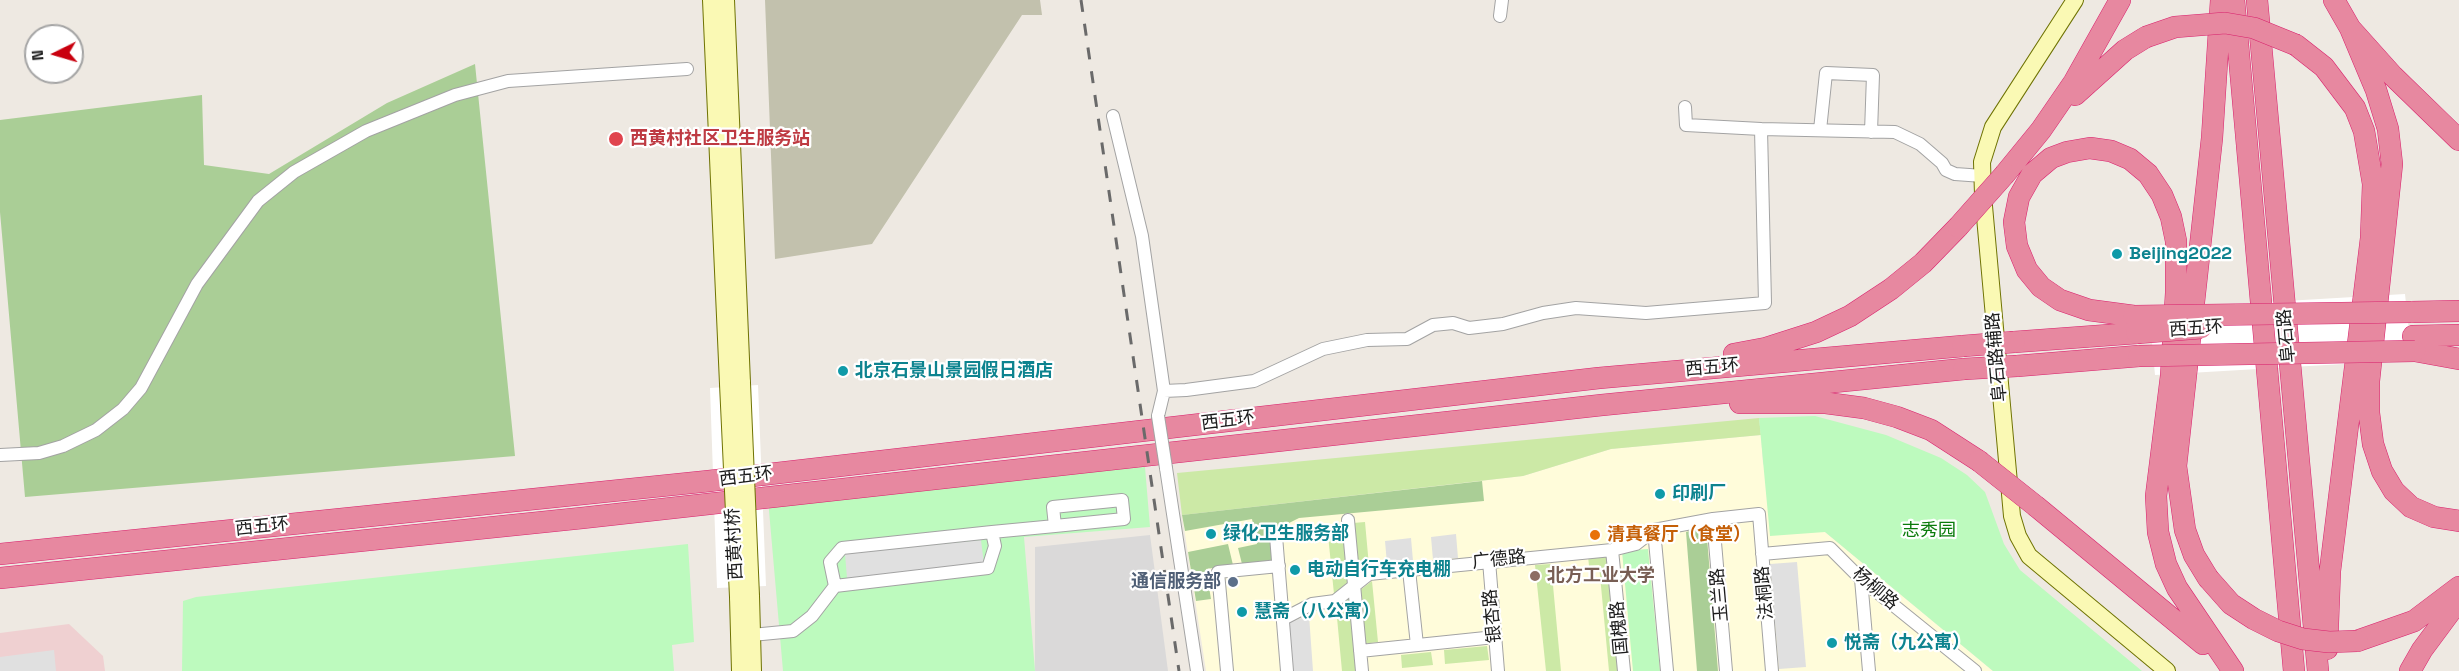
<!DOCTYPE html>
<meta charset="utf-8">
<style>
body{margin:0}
#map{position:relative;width:2459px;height:671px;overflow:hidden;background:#eee9e2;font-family:"Space Grotesk",sans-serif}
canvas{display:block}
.north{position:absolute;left:24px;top:24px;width:60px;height:60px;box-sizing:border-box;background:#fff;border:2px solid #a4a4a4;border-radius:50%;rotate:265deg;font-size:16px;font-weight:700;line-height:24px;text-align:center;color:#1c1c1c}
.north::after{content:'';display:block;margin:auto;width:21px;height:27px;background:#c9000e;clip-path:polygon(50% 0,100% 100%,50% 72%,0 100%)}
</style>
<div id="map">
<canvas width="2459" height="671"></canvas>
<div class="north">N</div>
</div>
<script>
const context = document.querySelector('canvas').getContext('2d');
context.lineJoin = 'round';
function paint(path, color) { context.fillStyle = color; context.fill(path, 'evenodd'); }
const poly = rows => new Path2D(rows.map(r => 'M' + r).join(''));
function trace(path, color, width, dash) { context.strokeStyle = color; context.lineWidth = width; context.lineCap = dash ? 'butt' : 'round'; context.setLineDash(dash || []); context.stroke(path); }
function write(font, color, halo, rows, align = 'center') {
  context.font = font + ' "Space Grotesk","Noto Sans SC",sans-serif'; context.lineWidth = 4.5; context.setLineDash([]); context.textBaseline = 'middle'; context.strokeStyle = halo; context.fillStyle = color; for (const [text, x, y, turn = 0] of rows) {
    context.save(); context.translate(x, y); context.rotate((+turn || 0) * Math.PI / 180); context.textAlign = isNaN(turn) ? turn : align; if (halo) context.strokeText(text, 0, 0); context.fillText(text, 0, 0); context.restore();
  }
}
const residential = poly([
 [1150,535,1168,671,1035,671,1035,547]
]);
const commercial = poly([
 [69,624,103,656,105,671,0,671,0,633]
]);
const education = poly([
 [1761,435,1763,464,1825,532,1993,671,1206,671,1182,515,1523,476,1611,449]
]);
const construction = poly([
 [765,0,1040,0,1042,15,1022,15,872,244,775,259]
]);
const grass = poly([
 [1759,418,1761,435,1611,449,1523,476,1182,515,1177,473],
 [1365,522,1369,566,1357,575,1353,523],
 [1344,524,1349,581,1334,594,1327,525],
 [1608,554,1619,671,1609,671,1599,565,1589,566,1588,556],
 [1551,564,1561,671,1546,671,1535,565],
 [1372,581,1378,642,1363,644,1359,591],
 [1351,596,1358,671,1342,671,1336,607],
 [1487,646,1489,660,1445,664,1444,650],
 [1431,652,1433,665,1402,668,1401,655]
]);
const forest = poly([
 [475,64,515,456,25,497,0,212,0,120,202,95,204,165,269,174,387,103],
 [1482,481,1484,501,1299,518,1271,532,1274,561,1242,564,1238,548,1257,544,1252,519,1185,531,1182,515],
 [1706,526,1718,671,1697,671,1686,532],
 [1228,544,1233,565,1206,569,1211,599,1196,601,1188,552]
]);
const park = poly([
 [1815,416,1886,435,1941,458,1967,475,1985,492,2004,544,2020,570,2142,671,1993,671,1825,532,1770,536,1759,418],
 [1145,467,1150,527,1024,537,1035,671,783,671,768,499],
 [688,544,694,642,672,645,674,671,182,671,183,601,196,597],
 [1648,549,1660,671,1633,671,1622,551]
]);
const parking = poly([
 [1456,534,1458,558,1433,560,1431,537],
 [1411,538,1413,561,1387,564,1385,541],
 [981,540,984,564,847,578,845,554],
 [1797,562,1806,667,1779,669,1770,564],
 [1309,615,1313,671,1292,671,1288,623],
 [54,650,56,671,0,671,0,657]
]);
const pier = poly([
 [2405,294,2412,360,2155,375,2149,309],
 [758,385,766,586,717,588,710,388]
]);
const street = poly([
 [1500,16,1502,0],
 [1685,107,1686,125,1761,129],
 [1113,116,1142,236,1164,391],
 [1820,130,1826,73,1873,75,1871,132],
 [1158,416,1164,391,1186,390,1254,381,1323,349,1367,340,1407,339,1433,325,1453,323,1469,328,1503,324,1543,313,1576,308,1646,313,1765,303,1761,129,1895,132,1920,144,1942,163,1946,170,1955,174,1983,176],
 [0,455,39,453,63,446,96,430,123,409,141,388,197,284,258,201,294,172,366,131,455,95,508,81,687,69],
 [1166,468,1197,671],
 [1713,519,1726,671],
 [1348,520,1362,671],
 [1654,530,1667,671],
 [992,532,1055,526,1124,519,1122,500,1053,507,1055,526],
 [1276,536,1287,671],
 [1612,550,1624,671],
 [1762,554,1830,548,1861,579,1975,671],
 [1489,561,1498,671],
 [1409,570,1417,645],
 [1861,579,1869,671],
 [1283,619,1312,604,1335,601,1369,574,1612,550,1636,544,1654,530,1713,519,1759,514,1772,671],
 [752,635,793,631,812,616,835,586,988,568,995,546,992,532,842,548,830,562,835,586],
 [1360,651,1495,637],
 [1227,671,1218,572,1279,566]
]);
const secondary = poly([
 [711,0,728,384],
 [726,0,742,383],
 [2075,0,1993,127,1982,162,1983,195,2012,516,2018,536,2029,556,2167,671],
 [751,596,753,671],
 [738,597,740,671]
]);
const highway = poly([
 [2234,0,2294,671],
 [2257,0,2318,671],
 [2334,0,2350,28,2393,76,2459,140],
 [2350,28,2376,90,2388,129,2392,164,2369,381,2369,413,2373,444,2382,471,2394,491,2411,507,2434,517,2459,521],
 [2296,45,2324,67,2355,108,2364,131,2373,184,2371,238,2330,571,2327,649],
 [2075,95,2125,50,2146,37],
 [2005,174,2041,130,2074,82,2120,0],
 [2411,312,2459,311],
 [2134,316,2089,310,2060,300,2041,287,2027,270,2017,246,2014,222,2019,197,2032,174,2051,158,2067,152,2090,148,2111,151,2130,159,2148,174,2162,195,2171,217,2176,241,2176,293,2171,376,2156,496,2158,532,2166,564,2177,588,2233,671],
 [2413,336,2459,335],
 [2014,342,2137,333],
 [2415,351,2459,359],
 [1734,354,1766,348,1816,332,1850,316,1891,289,1923,263,1958,227],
 [2017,366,2139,356],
 [1740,403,1826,403,1864,408,1897,417,1931,430,1979,461],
 [2037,507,2203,644],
 [0,554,709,481,1599,378,1963,346],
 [0,578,582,518,1602,405,1964,369],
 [2208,578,2194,555,2185,530,2176,466,2212,138,2221,0],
 [2357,641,2414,621,2459,587],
 [2410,671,2422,650,2459,600]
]);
const rail = poly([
 [1081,0,1179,671]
]);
const streetBridge = poly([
 [1158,416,1166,468]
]);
const secondaryBridge = poly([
 [742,383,751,596],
 [728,384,738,597]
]);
const highwayBridge = poly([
 [2146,37,2175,27,2225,23,2254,28,2296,45],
 [1958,227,2005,174],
 [2134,316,2411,312],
 [2137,333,2201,328],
 [1963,346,2014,342],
 [2139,356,2415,351],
 [1964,369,2017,366],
 [1979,461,2037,507],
 [2208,578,2231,604,2254,619,2278,631,2303,639,2329,642,2357,641]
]);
const markers = [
 [616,139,8,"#e0444e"],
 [2117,254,6,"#0f9aa8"],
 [843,371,6,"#0f9aa8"],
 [1660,494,6,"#0f9aa8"],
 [1211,534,6,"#0f9aa8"],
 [1595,535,6,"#e8710a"],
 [1295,570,6,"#0f9aa8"],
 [1535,576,6,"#8d6e63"],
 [1233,582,6,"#5c6f8a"],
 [1242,612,6,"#0f9aa8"],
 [1832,643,6,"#0f9aa8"]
];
const healthNames = [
 ["西黄村社区卫生服务站",630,139]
];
const cultureNames = [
 ["Beijing2022",2129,254],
 ["北京石景山景园假日酒店",855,371],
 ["印刷厂",1672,494],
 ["绿化卫生服务部",1223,534],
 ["电动自行车充电棚",1307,570],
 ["慧斋（八公寓）",1254,612],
 ["悦斋（九公寓）",1844,643]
];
const streetNames = [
 ["西五环",2196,329,-4],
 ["阜石路",2287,336,-95],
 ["阜石路辅路",1997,357,-95],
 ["西五环",1712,368,-5],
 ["西五环",1228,421,-7],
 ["西五环",746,477,-7],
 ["西五环",262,527,-6],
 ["西黄村桥",735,544,-93],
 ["广德路",1499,560,-6],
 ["杨柳路",1875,589,41],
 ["法桐路",1765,593,-95],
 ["玉兰路",1720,595,-95],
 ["银杏路",1493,616,-95],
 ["国槐路",1620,628,-95]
];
const parkNames = [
 ["志秀园",1929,531]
];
const foodNames = [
 ["清真餐厅（食堂）",1607,535]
];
const educationNames = [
 ["北方工业大学",1547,576]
];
const serviceNames = [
 ["通信服务部",1221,582]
];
paint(residential, '#dad9d9');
paint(commercial, '#efd0d1');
paint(education, '#fffcda');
paint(construction, '#c2c1ad');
paint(grass, '#cce9a6');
paint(forest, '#aace96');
paint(park, '#bdfabe');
paint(parking, '#e0e0e0');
paint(pier, '#fff');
trace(street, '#a3a3a3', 14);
trace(secondary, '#6f7303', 18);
trace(highway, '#d9216d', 22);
trace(street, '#fff', 12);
trace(secondary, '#faf9b4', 16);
trace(highway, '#e788a0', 21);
trace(rail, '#6a6a6a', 3, [12, 12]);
trace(streetBridge, '#a3a3a3', 14, []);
trace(secondaryBridge, '#6f7303', 18, []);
trace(highwayBridge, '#d9216d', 22, []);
trace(streetBridge, '#fff', 12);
trace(secondaryBridge, '#faf9b4', 16);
trace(highwayBridge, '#e788a0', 21);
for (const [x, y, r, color] of markers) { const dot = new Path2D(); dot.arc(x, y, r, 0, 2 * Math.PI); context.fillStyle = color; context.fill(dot); trace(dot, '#fff', 2); }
write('bold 18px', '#be3a42', '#fff', healthNames, 'left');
write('bold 18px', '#0d838f', '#fff', cultureNames, 'left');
write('18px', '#1c1c1c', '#fff', streetNames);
write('18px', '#0a7b0b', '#fff', parkNames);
write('bold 18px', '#c56008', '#fff', foodNames, 'left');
write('bold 18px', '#785e54', '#fff', educationNames, 'left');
write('bold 18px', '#4e5e75', '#fff', serviceNames, 'right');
</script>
